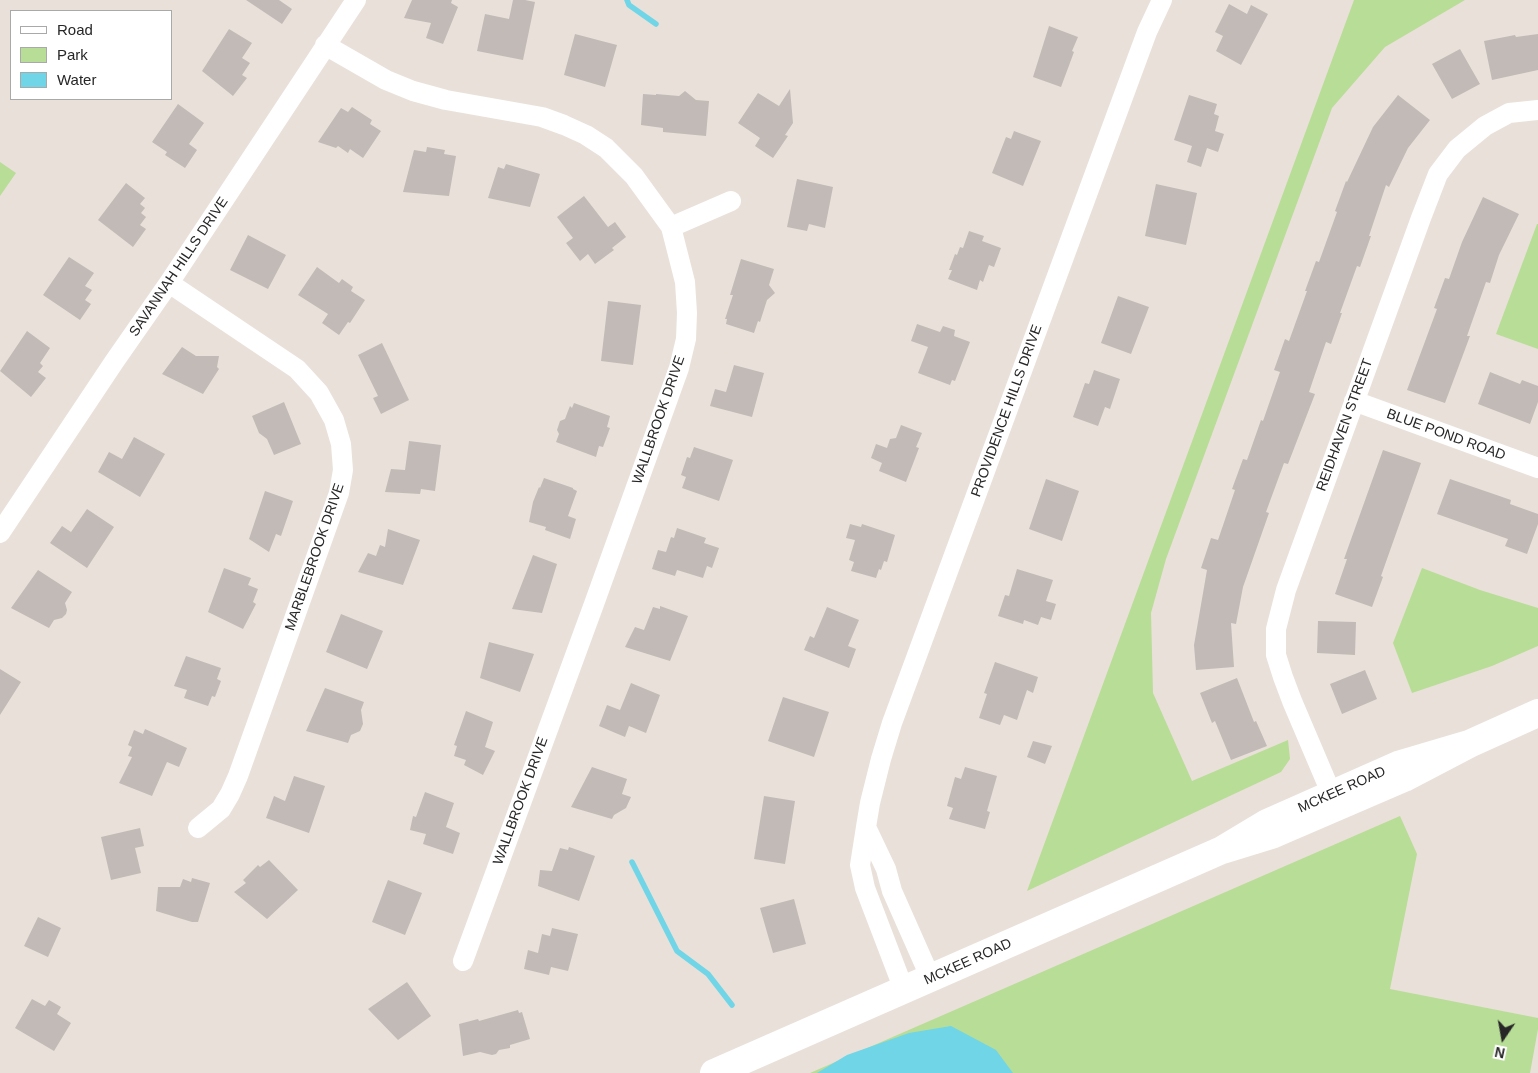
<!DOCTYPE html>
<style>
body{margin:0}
#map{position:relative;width:1538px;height:1073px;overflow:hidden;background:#e9e0d9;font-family:Helvetica,sans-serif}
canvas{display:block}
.legend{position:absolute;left:10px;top:10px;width:162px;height:90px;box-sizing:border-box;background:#fff;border:1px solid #a9a9a9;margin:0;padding:6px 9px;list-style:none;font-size:15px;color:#272727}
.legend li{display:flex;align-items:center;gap:10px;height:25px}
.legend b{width:25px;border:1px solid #a9a9a9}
.north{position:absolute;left:1478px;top:1013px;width:50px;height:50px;-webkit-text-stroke:4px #fff;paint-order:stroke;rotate:192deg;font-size:14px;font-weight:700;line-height:20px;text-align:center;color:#272727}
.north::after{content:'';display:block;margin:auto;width:18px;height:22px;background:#272727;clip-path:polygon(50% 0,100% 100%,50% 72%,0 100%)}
</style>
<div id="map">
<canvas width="1538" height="1073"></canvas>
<ul class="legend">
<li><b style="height:6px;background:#fff"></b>Road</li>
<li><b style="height:14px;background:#b8dd97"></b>Park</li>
<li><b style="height:14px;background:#70d5e6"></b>Water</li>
</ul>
<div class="north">N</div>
</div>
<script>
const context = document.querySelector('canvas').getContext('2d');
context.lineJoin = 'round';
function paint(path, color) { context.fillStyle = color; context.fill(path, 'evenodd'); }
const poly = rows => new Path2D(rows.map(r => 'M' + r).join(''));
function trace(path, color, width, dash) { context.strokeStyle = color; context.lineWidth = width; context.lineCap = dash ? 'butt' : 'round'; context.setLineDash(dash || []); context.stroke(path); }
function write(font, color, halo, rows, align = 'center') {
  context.font = font + ' Helvetica,sans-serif'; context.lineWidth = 4; context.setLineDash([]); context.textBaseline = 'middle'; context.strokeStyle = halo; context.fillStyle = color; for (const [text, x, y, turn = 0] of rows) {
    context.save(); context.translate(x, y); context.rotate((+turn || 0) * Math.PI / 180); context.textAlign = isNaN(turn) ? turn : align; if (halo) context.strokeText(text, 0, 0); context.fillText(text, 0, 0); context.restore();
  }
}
const green = poly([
 [1354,0,1465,0,1385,47,1332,108,1166,559,1151,613,1153,693,1192,781,1288,740,1290,759,1281,772,1027,891],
 [0,162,16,173,0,196],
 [1537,224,1538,224,1538,349,1496,334],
 [1422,568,1480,590,1538,608,1538,646,1492,666,1412,693,1393,643],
 [1400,816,1417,854,1390,989,1538,1018,1538,1029,1530,1073,810,1073]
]);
const water = poly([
 [951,1026,996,1050,1013,1073,817,1073,847,1055,909,1033]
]);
const stream = poly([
 [627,0,629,5,656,24],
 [632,862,677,951,708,974,732,1005]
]);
const building = poly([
 [246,0,279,0,292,9,282,24],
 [412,0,452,0,451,3,458,7,443,44,426,38,431,23,404,18],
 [513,0,525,0,535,2,523,60,477,51,485,14,509,19],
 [1229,4,1247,14,1251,5,1268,14,1241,65,1216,51,1223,36,1215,32],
 [1049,26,1078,37,1072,51,1074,52,1061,87,1033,77],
 [229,29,252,43,242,58,250,63,242,75,247,78,233,96,202,71],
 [575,34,617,45,605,87,564,75],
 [1538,34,1538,70,1492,80,1484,41,1515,35,1516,37],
 [1460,49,1480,84,1452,99,1432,64],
 [790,89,793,123,785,135,788,136,773,158,755,146,760,138,738,123,758,93,779,106],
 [685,91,696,100,709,101,706,136,663,132,663,128,641,125,643,94,656,95,656,94,679,96],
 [1189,95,1217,104,1214,114,1219,116,1215,131,1224,134,1218,152,1207,148,1201,167,1187,162,1192,146,1174,140],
 [1398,95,1430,120,1408,148,1389,187,1386,185,1369,236,1371,236,1360,267,1357,266,1340,313,1342,313,1331,344,1326,342,1309,392,1315,394,1288,464,1284,463,1266,512,1269,513,1243,587,1236,624,1231,623,1234,667,1196,670,1194,645,1207,570,1201,568,1211,538,1218,540,1235,490,1232,489,1243,459,1247,460,1261,420,1263,421,1280,372,1274,370,1285,339,1289,341,1307,291,1305,291,1316,261,1319,262,1337,212,1335,211,1346,181,1347,182,1373,127],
 [178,104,204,123,189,144,197,150,185,168,165,155,167,152,152,142],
 [352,107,372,120,370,124,381,131,363,158,350,149,348,153,338,146,336,148,318,142,341,108,348,112],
 [1014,131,1041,141,1023,186,992,173,1006,137,1011,139],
 [427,147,445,150,444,154,456,156,449,196,403,192,414,150,426,152],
 [506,164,540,174,530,207,488,198,498,167,504,169],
 [797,179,833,187,825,228,809,224,807,231,787,227],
 [126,183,145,198,140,204,145,208,141,213,146,217,140,225,146,229,133,247,98,220],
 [1156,184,1197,193,1186,245,1145,236],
 [584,196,608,227,615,222,626,237,612,248,614,250,595,264,588,254,580,261,566,243,573,238,557,217],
 [1483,197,1519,214,1499,255,1490,283,1486,282,1467,336,1470,336,1445,403,1407,390,1437,309,1434,308,1445,278,1449,279,1462,242],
 [969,231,984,236,982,241,1001,248,994,267,989,265,983,282,980,280,977,290,948,279,952,270,949,270,955,254,957,255,960,247,963,248],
 [248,235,286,255,268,289,230,270],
 [69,257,94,273,85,286,92,290,85,300,91,304,80,320,43,295],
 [741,259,774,269,769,285,775,293,767,300,760,322,758,321,754,333,726,324,727,319,725,319,733,295,730,295],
 [317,267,339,283,342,279,353,287,351,291,365,300,350,323,348,322,339,335,322,323,328,314,298,295],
 [1118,296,1149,307,1131,354,1101,343],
 [608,301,641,305,633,365,601,361],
 [917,324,940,332,943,326,955,330,954,336,970,342,955,381,952,380,950,385,918,373,928,347,911,341],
 [27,331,50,348,40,363,43,366,38,372,46,378,31,397,0,371],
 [382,343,409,400,381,414,373,398,378,396,358,355],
 [182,347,196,356,219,356,217,367,219,369,203,394,162,374],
 [734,365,764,373,752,417,710,406,715,389,726,392],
 [1094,370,1120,379,1110,409,1105,407,1098,426,1073,417,1085,383,1089,384],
 [1490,372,1520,384,1522,380,1538,386,1538,402,1530,424,1478,404],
 [284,402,301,444,274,455,267,439,259,433,252,416],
 [574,403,610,416,607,427,610,428,603,447,599,446,596,457,556,442,559,434,557,430,560,421,565,419,568,411,570,406,572,408],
 [901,425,922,433,916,447,919,448,906,482,879,471,882,463,871,458,876,444,887,448,890,439,896,438],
 [134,437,165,454,140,497,98,472,109,452,122,459],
 [409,441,441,445,435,491,421,489,420,494,385,492,391,469,405,470],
 [694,447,733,460,719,501,682,488,686,477,681,475,687,457,690,458],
 [1383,450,1421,463,1381,576,1383,577,1372,607,1335,594,1347,559,1344,559],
 [544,478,573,488,573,489,577,491,568,516,576,519,570,539,545,530,546,527,529,522,533,502,539,487,540,488],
 [1046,479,1079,491,1062,541,1029,529],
 [1450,479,1511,500,1510,504,1538,514,1538,524,1527,554,1505,546,1508,539,1437,514],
 [265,491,293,501,281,536,276,534,269,552,249,539],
 [87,509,114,527,87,568,50,543,62,526,71,532],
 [850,524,861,527,862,524,895,535,887,562,884,561,881,570,879,569,876,578,851,571,854,562,849,560,855,540,846,538],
 [677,528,706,538,704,543,719,548,712,568,707,566,703,578,677,570,675,576,652,569,658,550,666,552,671,537,674,538],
 [388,529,420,540,403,585,358,572,368,553,376,556,380,545,385,547],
 [533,555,557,564,542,613,512,609],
 [224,568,251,578,248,585,258,589,253,602,256,604,243,629,208,612],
 [1017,569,1053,580,1046,601,1056,604,1051,620,1041,617,1038,625,1024,620,1023,624,998,616,1005,595,1009,596],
 [38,570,72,592,65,603,67,610,66,614,62,618,54,620,49,628,11,608],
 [660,606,688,616,670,661,625,647,635,627,644,630,653,607,660,609],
 [827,607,859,620,848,646,856,649,849,668,804,650,810,636,814,638],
 [341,614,383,631,367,669,326,652],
 [1318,621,1356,622,1355,655,1317,653],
 [489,642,534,654,520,692,480,678],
 [186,656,221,668,217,679,221,681,215,697,212,696,208,706,184,698,187,690,174,686],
 [995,662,1038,677,1033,693,1027,690,1017,720,1004,715,1000,725,979,718,987,694,984,693],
 [0,669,21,682,0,715],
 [1365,670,1377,699,1342,714,1330,684],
 [1237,678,1254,722,1256,721,1267,746,1231,760,1215,721,1212,723,1200,693],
 [631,683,660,695,646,733,629,726,625,737,599,726,607,705,620,710],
 [325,688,364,702,361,710,363,724,360,731,351,735,348,743,306,731],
 [783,697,829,712,814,757,768,741],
 [466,711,493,722,485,747,495,751,483,775,464,765,466,760,454,756,457,746,454,745],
 [145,729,187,748,179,767,167,762,152,796,119,783,132,757,128,756,132,747,128,745,134,730,143,734],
 [1033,741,1052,746,1045,764,1027,757],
 [592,767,627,779,622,794,631,797,626,808,614,815,612,819,571,807],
 [965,767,997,776,987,811,990,812,985,829,949,819,953,808,947,806,955,777,961,779],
 [294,776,325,786,309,833,266,818,274,796,285,801],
 [425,792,454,803,446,827,460,833,453,854,423,844,426,834,410,830,413,816,416,817],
 [764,796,795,801,785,864,754,859],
 [140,828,144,846,135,848,141,873,111,880,101,837],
 [569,847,595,856,579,901,538,886,540,870,552,871,560,848,568,850],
 [269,860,298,890,267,919,234,892,246,883,243,880,258,865,260,867],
 [192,878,210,883,198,922,192,922,156,911,158,887,180,887,183,879,191,882],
 [388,880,422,893,405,935,372,922],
 [794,899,806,944,773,953,760,908],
 [38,917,61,928,48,957,24,946],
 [552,928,578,934,568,971,551,967,549,975,524,969,528,950,538,953,542,934,550,936],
 [407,982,431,1016,398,1040,368,1009],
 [32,999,45,1006,49,1000,61,1007,57,1014,71,1023,54,1051,15,1028],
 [518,1010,519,1013,522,1012,530,1039,510,1045,510,1048,499,1050,496,1054,492,1055,480,1052,463,1056,459,1024,478,1019,479,1021]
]);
const street = poly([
 [325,45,386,80,413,91,446,100,542,117,564,125,586,135,606,148,634,176,671,227,685,282,687,313,686,339,679,368,594,604,463,961],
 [671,227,731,201],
 [169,283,297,369,319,393,334,420,341,444,343,470,339,493,238,776,230,794,221,809,198,828],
 [1354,401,1538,468],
 [0,533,114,362,169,283,356,0],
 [1332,795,1292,701,1283,677,1276,655,1276,629,1286,590,1421,218,1438,174,1457,149,1485,126,1509,113,1538,110],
 [866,827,870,803,881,759,892,723,1147,32,1162,0],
 [904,990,865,888,860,865,866,827,886,869,892,891,931,979]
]);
const secondary = poly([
 [1469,744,1398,765,1267,823,1222,850,1274,834,1404,778,1469,744,1538,713],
 [714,1073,1222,850]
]);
const streetNames = [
 ["SAVANNAH HILLS DRIVE",179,267,-56],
 ["PROVIDENCE HILLS DRIVE",1007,411,-70],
 ["WALLBROOK DRIVE",659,420,-71],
 ["REIDHAVEN STREET",1345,425,-70],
 ["BLUE POND ROAD",1446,435,20],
 ["MARBLEBROOK DRIVE",315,557,-71],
 ["MCKEE ROAD",1342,790,-24],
 ["WALLBROOK DRIVE",521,801,-70],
 ["MCKEE ROAD",968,962,-24]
];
paint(green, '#b8dd97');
paint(water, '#70d5e6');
trace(stream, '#70d5e6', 5.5);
paint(building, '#c1bab6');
trace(street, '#fff', 20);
trace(secondary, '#fff', 28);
write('14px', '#272727', '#fff', streetNames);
</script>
